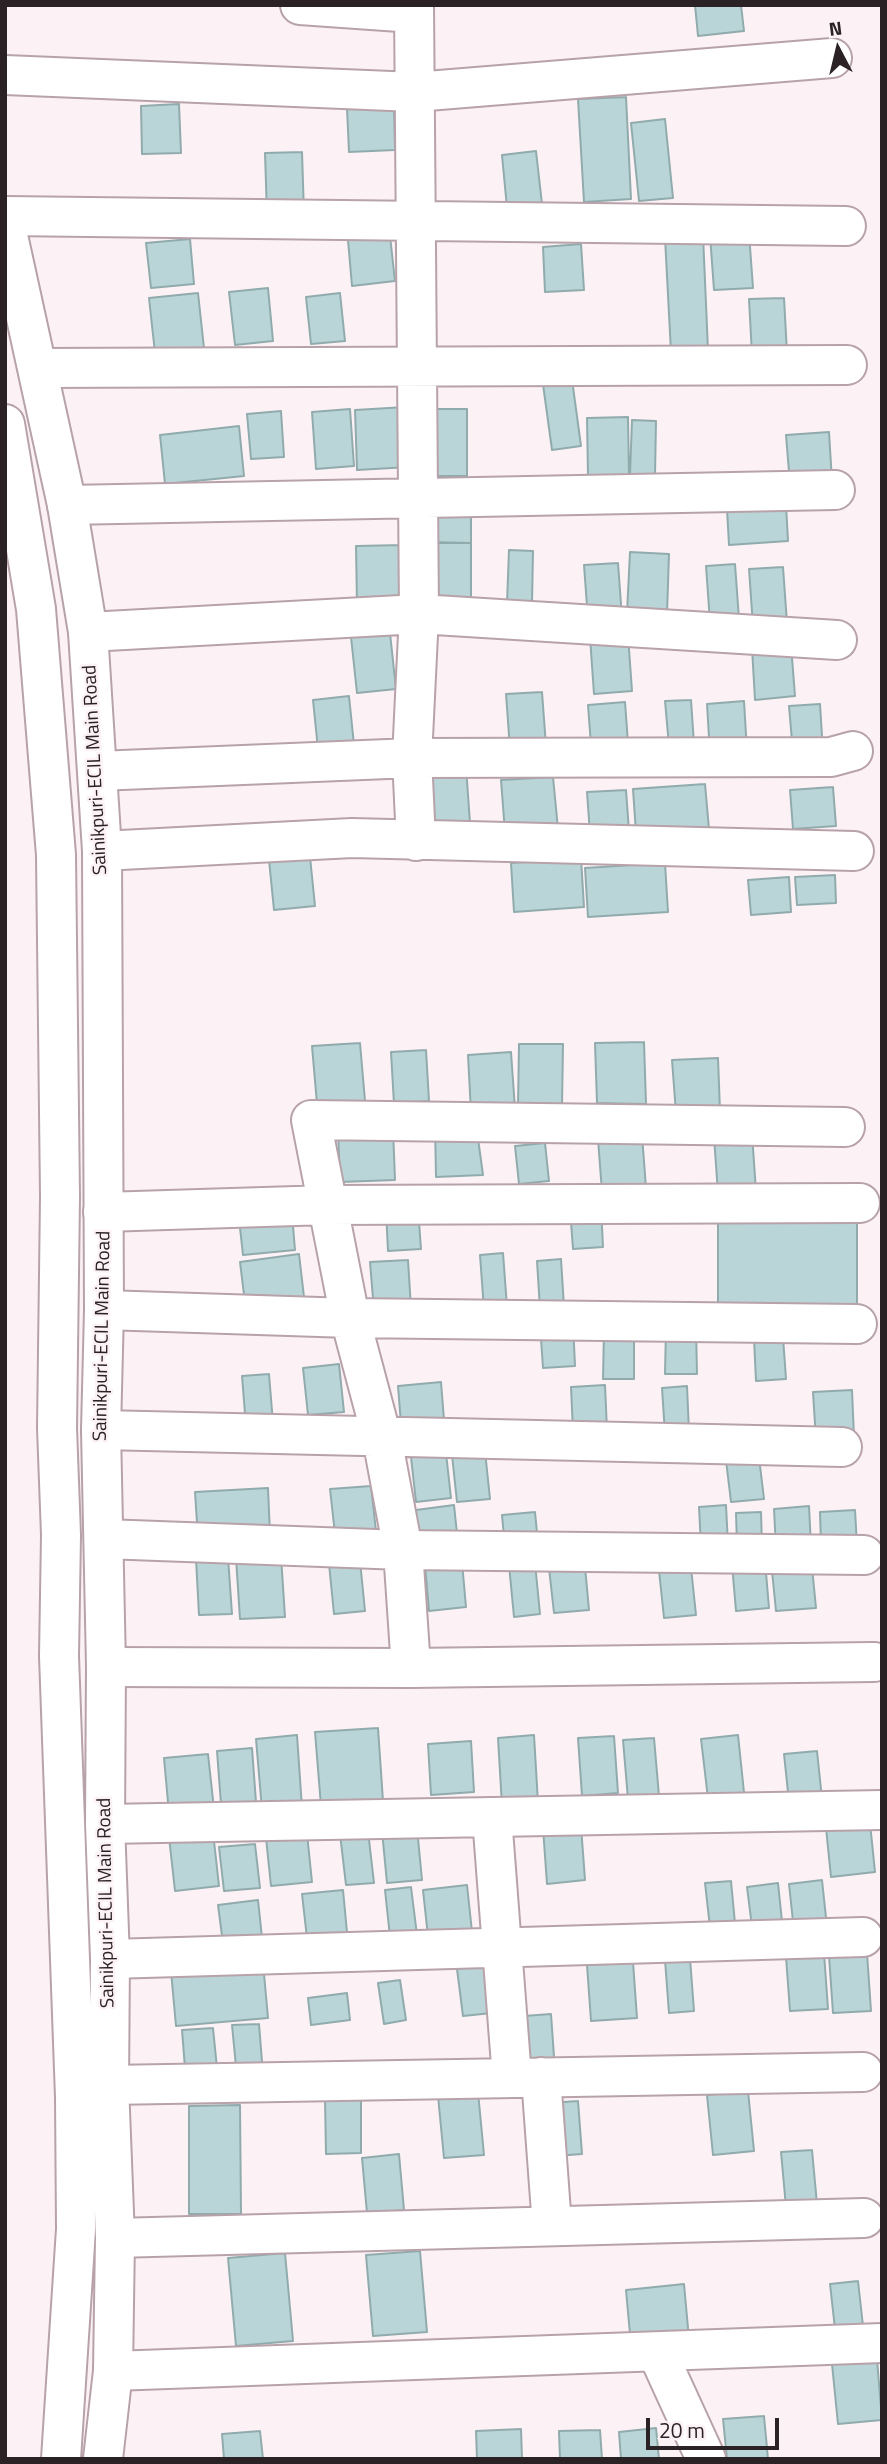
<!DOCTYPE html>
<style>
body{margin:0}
#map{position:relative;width:887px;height:2464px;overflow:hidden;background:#fcf2f6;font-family:"Titillium Web",sans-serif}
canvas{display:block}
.frame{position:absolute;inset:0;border:7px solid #2b2226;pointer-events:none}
.north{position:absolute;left:803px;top:14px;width:70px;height:70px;-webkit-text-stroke:5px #fcf2f6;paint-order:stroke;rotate:353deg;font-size:19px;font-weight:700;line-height:28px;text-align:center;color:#2b2226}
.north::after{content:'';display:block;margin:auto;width:24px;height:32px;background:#2b2226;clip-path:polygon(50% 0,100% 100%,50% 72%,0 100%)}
.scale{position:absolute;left:646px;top:2418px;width:133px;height:32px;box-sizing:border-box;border:4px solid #2b2226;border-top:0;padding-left:9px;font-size:21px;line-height:24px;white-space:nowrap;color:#2b2226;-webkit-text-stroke:5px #fcf2f6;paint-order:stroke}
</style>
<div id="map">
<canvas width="887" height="2464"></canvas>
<div class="frame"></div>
<div class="north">N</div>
<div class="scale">20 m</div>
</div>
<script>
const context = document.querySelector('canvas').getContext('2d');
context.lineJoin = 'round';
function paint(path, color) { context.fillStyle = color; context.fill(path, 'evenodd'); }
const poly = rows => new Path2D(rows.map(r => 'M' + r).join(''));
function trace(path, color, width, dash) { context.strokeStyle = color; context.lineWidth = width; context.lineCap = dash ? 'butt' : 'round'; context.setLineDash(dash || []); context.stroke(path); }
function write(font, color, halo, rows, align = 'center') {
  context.font = font + ' "Titillium Web",sans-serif'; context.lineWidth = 5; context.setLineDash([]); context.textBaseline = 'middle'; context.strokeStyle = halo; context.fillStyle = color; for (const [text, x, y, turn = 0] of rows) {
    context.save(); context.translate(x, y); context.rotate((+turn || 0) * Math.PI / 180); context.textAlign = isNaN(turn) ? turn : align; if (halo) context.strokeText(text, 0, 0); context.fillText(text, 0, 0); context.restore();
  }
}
const building = poly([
 [695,5,741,5,744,31,698,36,695,5],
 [626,97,631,199,584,202,578,99,626,97],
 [179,104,181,153,142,154,141,106,179,104],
 [394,107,395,150,349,152,347,108,394,107],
 [665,119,673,198,639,201,631,123,665,119],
 [536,151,542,204,507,208,502,155,536,151],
 [302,152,304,214,267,215,265,153,302,152],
 [749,233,753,288,714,290,710,235,749,233],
 [703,235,708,350,671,352,665,238,703,235],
 [390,236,395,281,352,286,348,240,390,236],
 [190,239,194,284,151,288,146,243,190,239],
 [581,244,584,290,545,292,543,247,581,244],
 [268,288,273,341,235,345,229,292,268,288],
 [198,293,204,348,155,353,149,298,198,293],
 [340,293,345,341,311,344,306,297,340,293],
 [784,298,787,353,752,355,749,299,784,298],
 [571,372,581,446,552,450,542,377,571,372],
 [406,407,409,467,357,470,355,410,406,407],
 [350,409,354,466,316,469,312,412,350,409],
 [421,409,467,409,467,476,421,476,421,409],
 [281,411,284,457,251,459,247,414,281,411],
 [628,417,629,475,588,476,587,418,628,417],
 [632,420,656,421,655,476,630,475,632,420],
 [239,426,244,476,165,484,160,435,239,426],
 [829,432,832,481,790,484,786,435,829,432],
 [428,500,471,500,471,543,427,542,428,500],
 [786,505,788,541,729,545,727,509,786,505],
 [424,543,471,543,471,604,424,604,424,543],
 [403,545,405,604,357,605,356,546,403,545],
 [509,550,533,551,532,604,507,603,509,550],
 [630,552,669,554,667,614,627,613,630,552],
 [618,563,622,618,588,620,584,565,618,563],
 [735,564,739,619,710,622,706,566,735,564],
 [783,567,787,623,753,626,749,569,783,567],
 [390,633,396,689,357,693,351,637,390,633],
 [628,635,632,691,594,694,590,637,628,635],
 [791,645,795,696,755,700,752,648,791,645],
 [542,692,546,746,510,749,506,694,542,692],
 [349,696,354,745,318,749,313,700,349,696],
 [691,700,694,744,669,746,665,701,691,700],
 [744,701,747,752,710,754,707,704,744,701],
 [625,702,628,743,591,745,588,705,625,702],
 [820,704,823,752,793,753,789,706,820,704],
 [466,767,470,823,429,826,425,769,466,767],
 [553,777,558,829,505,832,501,780,553,777],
 [705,784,709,829,636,833,633,789,705,784],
 [833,787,836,826,793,829,790,790,833,787],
 [626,790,629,831,590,834,587,792,626,790],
 [309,847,315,906,274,910,268,850,309,847],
 [581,858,584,907,514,912,511,863,581,858],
 [665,863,668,912,588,917,585,868,665,863],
 [835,875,836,903,797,905,795,877,835,875],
 [789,877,791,912,751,915,748,880,789,877],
 [644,1042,646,1104,597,1103,595,1043,644,1042],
 [360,1043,365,1101,317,1104,312,1046,360,1043],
 [519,1044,563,1044,562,1106,518,1106,519,1044],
 [426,1050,429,1101,394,1104,391,1052,426,1050],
 [511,1052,515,1109,471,1112,468,1055,511,1052],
 [718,1058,720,1111,676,1113,672,1060,718,1058],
 [476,1124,483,1175,436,1177,435,1126,476,1124],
 [393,1129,395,1180,340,1182,338,1131,393,1129],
 [752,1134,756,1191,718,1193,714,1137,752,1134],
 [642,1135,646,1188,602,1192,598,1139,642,1135],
 [545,1143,549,1181,519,1184,515,1146,545,1143],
 [601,1207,603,1247,573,1249,570,1209,601,1207],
 [418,1208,421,1249,388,1251,386,1210,418,1208],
 [718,1210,857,1210,857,1316,718,1317,718,1210],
 [292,1214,295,1250,243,1255,239,1219,292,1214],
 [503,1253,507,1307,484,1310,480,1255,503,1253],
 [299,1254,304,1297,245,1303,240,1262,299,1254],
 [561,1259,564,1307,540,1309,537,1261,561,1259],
 [408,1260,411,1308,374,1311,370,1262,408,1260],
 [573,1323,575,1366,543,1368,540,1324,573,1323],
 [666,1327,696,1327,697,1374,665,1374,666,1327],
 [604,1331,634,1332,634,1379,603,1379,604,1331],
 [783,1337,786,1379,756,1381,754,1339,783,1337],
 [339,1364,344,1412,308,1415,303,1368,339,1364],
 [269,1374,273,1423,246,1426,242,1376,269,1374],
 [441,1382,444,1420,401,1424,398,1386,441,1382],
 [605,1385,607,1430,573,1432,571,1387,605,1385],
 [687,1386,689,1432,665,1434,662,1388,687,1386],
 [852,1390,854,1437,816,1440,813,1392,852,1390],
 [758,1449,764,1499,731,1502,725,1452,758,1449],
 [485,1451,490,1499,457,1502,452,1455,485,1451],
 [446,1453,451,1498,416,1502,411,1457,446,1453],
 [371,1486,376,1531,335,1534,330,1489,371,1486],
 [268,1488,270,1534,198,1538,195,1492,268,1488],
 [454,1505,458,1543,419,1547,416,1510,454,1505],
 [726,1505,728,1545,701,1546,699,1507,726,1505],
 [809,1506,811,1546,776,1548,774,1509,809,1506],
 [855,1510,857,1545,821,1546,820,1512,855,1510],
 [535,1512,538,1543,505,1547,502,1515,535,1512],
 [761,1512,762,1546,737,1546,736,1513,761,1512],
 [359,1551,365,1611,334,1614,328,1554,359,1551],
 [281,1556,285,1617,240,1619,236,1558,281,1556],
 [584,1556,589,1610,554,1613,548,1559,584,1556],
 [228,1557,232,1614,199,1615,196,1559,228,1557],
 [811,1557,816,1608,776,1611,771,1561,811,1557],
 [690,1558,696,1615,664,1618,658,1561,690,1558],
 [765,1561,769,1608,736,1611,732,1564,765,1561],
 [462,1562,466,1607,429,1611,425,1565,462,1562],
 [535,1563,540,1614,514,1617,509,1565,535,1563],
 [378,1728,383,1801,321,1806,315,1732,378,1728],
 [297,1735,302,1808,262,1810,256,1739,297,1735],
 [534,1735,538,1803,502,1806,498,1738,534,1735],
 [738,1735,745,1802,709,1807,701,1739,738,1735],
 [614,1736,618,1793,582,1796,578,1738,614,1736],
 [654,1738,659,1796,628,1799,623,1740,654,1738],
 [471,1741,474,1792,431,1795,428,1744,471,1741],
 [252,1748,256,1802,221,1804,217,1751,252,1748],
 [817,1751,822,1799,789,1802,784,1754,817,1751],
 [208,1754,214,1809,169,1813,164,1758,208,1754],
 [870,1823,875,1872,831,1877,826,1828,870,1823],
 [306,1824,312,1882,271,1886,265,1828,306,1824],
 [581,1826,585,1880,547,1884,543,1828,581,1826],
 [417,1828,422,1880,387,1883,382,1831,417,1828],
 [368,1831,374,1883,346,1885,340,1834,368,1831],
 [213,1832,219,1886,175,1891,169,1837,213,1832],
 [255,1844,260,1888,224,1891,219,1847,255,1844],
 [822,1880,827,1927,794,1931,789,1884,822,1880],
 [731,1881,736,1934,711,1936,705,1883,731,1881],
 [778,1883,783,1931,753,1935,747,1887,778,1883],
 [467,1885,473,1941,429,1946,423,1890,467,1885],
 [411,1887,418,1943,391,1946,385,1890,411,1887],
 [343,1890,348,1943,308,1947,302,1894,343,1890],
 [258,1900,263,1947,224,1951,218,1905,258,1900],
 [824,1953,828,2009,790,2011,786,1957,824,1953],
 [867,1953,871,2011,833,2013,829,1956,867,1953],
 [690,1958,694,2011,669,2013,665,1960,690,1958],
 [633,1962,637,2018,591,2021,587,1965,633,1962],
 [263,1963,268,2018,176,2026,171,1971,263,1963],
 [486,1965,492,2013,463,2016,457,1969,486,1965],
 [400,1980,406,2020,384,2024,378,1983,400,1980],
 [347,1993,350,2020,311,2025,308,1998,347,1993],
 [551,2014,555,2071,528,2073,524,2016,551,2014],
 [259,2024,263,2074,237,2077,232,2025,259,2024],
 [213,2028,218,2078,186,2081,182,2030,213,2028],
 [748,2091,754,2151,713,2155,707,2095,748,2091],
 [478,2092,484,2155,444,2158,438,2096,478,2092],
 [325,2098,361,2099,361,2153,326,2154,325,2098],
 [578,2101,582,2154,555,2156,550,2103,578,2101],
 [240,2105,241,2214,189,2214,189,2106,240,2105],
 [812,2150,817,2204,786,2207,781,2152,812,2150],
 [399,2154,404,2210,367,2213,362,2158,399,2154],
 [420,2251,427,2332,373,2336,366,2255,420,2251],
 [285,2253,293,2341,236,2346,228,2258,285,2253],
 [858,2281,864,2335,836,2338,830,2284,858,2281],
 [684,2284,689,2339,631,2345,626,2290,684,2284],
 [877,2359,882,2420,838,2424,832,2364,877,2359],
 [764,2416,768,2459,727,2459,723,2419,764,2416],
 [656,2428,659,2459,621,2459,619,2432,656,2428],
 [521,2429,522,2459,477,2459,476,2431,521,2429],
 [600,2430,602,2459,560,2459,559,2431,600,2430],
 [260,2431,263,2459,224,2459,222,2434,260,2431]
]);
const minor = poly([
 [300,5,414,13],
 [414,5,419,614,412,758,416,841],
 [5,75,415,92,832,58],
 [5,216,846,226],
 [38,368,847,365],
 [67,505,835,490],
 [88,632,419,614,837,640],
 [98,771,412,758,831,757,853,751],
 [102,851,352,838,854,851],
 [103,1212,328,1205,860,1203],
 [104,1310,350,1318,857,1324],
 [101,1430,842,1447],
 [104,1539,403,1550,864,1555],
 [106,1667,411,1668,874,1662],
 [411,1668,403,1550,382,1438,350,1318,311,1120,845,1127],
 [492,1817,512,2078],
 [105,1824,882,1810],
 [110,1959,863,1937],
 [541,2077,552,2226],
 [109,2085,863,2072],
 [115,2238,864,2218],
 [657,2352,706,2459],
 [113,2371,882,2343]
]);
const secondary = poly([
 [5,222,67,505,88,632,102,851,104,1310,101,1430,106,1667,105,1824,110,1959,109,2085,115,2238,113,2371,103,2459],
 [5,424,36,609,56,855,60,1197,57,1428,61,1535,59,1656,75,2097,76,2229,61,2459]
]);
const streetNames = [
 ["Sainikpuri-ECIL Main Road",96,770,-93],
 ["Sainikpuri-ECIL Main Road",103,1336,-89],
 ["Sainikpuri-ECIL Main Road",107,1903,-91]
];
paint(building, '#bad5d7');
trace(building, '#91abad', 2);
trace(minor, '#b8a2aa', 42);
trace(secondary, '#b8a2aa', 42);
trace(minor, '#fff', 38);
trace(secondary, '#fff', 38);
write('19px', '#2b2226', '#fcf2f6', streetNames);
</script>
